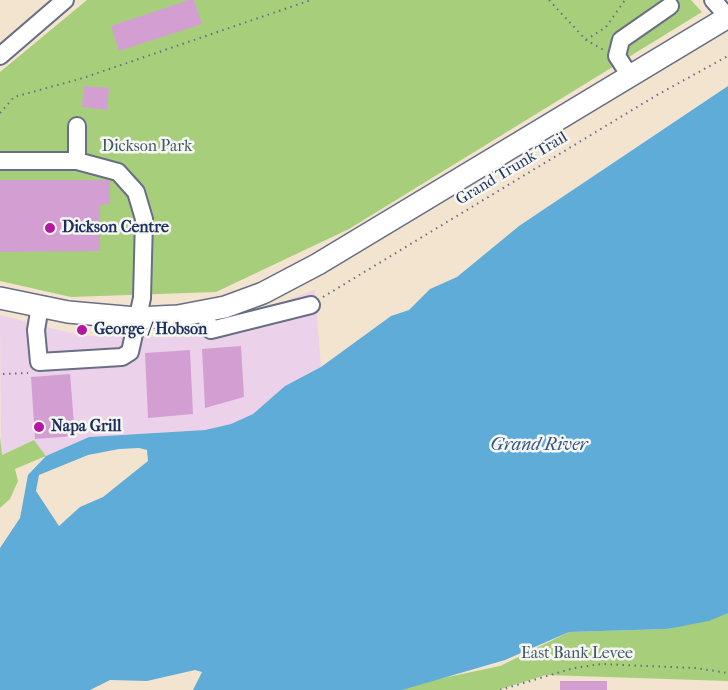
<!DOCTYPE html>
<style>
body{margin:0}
canvas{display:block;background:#f3e4cf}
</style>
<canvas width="728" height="690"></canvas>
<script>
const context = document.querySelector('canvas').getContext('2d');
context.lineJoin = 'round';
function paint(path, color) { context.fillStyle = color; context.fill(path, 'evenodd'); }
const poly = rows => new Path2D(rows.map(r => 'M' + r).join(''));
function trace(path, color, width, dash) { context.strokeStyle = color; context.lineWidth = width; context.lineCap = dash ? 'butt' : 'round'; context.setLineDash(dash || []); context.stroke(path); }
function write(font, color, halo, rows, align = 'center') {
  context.font = font + ' "IM FELL French Canon",serif'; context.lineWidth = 5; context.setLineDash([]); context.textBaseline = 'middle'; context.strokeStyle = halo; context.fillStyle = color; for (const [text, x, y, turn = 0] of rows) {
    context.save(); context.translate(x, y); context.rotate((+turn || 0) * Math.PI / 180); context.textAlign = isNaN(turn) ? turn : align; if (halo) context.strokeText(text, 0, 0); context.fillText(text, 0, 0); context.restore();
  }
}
const built = poly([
 [315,290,321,367,285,386,253,414,231,424,205,430,89,437,46,456,34,440,1,455,0,315,83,336,189,337]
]);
const green = poly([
 [87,0,691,0,702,12,349,229,216,292,71,297,0,281,0,72],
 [0,437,2,455,34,440,46,456,15,469,18,481,10,499,0,508],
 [728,612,728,681,546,675,498,690,386,690,500,666,569,632,667,629]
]);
const water = poly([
 [728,86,728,613,709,621,667,629,569,632,505,660,402,690,193,690,202,672,195,670,147,681,110,680,90,690,0,690,0,548,20,518,28,475,46,456,89,437,205,430,231,424,253,414,285,386,321,367,391,316,409,310,430,289,457,277,519,226],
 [139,448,147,450,148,461,103,497,80,507,59,526,36,491,39,475,88,455,119,449]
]);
const building = poly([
 [189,0,194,0,202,24,119,51,111,26],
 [84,86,109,88,107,110,82,107],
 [0,180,110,180,110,204,100,205,100,251,0,252],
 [241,346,244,397,205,408,202,349],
 [190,350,193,414,148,418,145,353],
 [70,374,75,436,35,439,31,377],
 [560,681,607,681,607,690,560,690]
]);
const path = poly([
 [549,0,586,40,604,50],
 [586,40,606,27,625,0],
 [0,113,14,97,83,78,311,0],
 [323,297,657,95,728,56],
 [3,374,28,373],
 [500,690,574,668,602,664,695,668,728,673]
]);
const minor = poly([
 [713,0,728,17],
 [0,56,65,0],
 [630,76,617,56,621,40,670,6],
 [0,161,77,161,77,126],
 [40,306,36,330,39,362,122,357,130,352,142,298,144,219,136,192,118,172,77,161],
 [203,311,211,330,311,305]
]);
const major = poly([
 [0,298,68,312,136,318,178,316,225,307,263,293,318,264,728,17]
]);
const markers = [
 [50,228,6,"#b5179e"],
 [82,330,6,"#b5179e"],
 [39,427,6,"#b5179e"]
];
const parkNames = [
 ["Dickson Park",147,147],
 ["East Bank Levee",577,654]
];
const streetNames = [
 ["Grand Trunk Trail",512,169,-31]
];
const poiNames = [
 ["Dickson Centre",62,228],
 ["George / Hobson",94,330],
 ["Napa Grill",51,427]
];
const waterNames = [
 ["Grand River",539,446]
];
paint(built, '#ecd1ea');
paint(green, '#a7cf7b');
paint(water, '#60acd9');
paint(building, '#d39fd2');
trace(minor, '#676e86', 20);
trace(major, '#676e86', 24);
trace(path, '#676e86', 2, [1.5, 4.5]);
trace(minor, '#fff', 16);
trace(major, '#fff', 21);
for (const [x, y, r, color] of markers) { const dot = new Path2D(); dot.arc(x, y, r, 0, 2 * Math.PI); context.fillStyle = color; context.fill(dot); trace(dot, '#f6f6f2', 2); }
write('16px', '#3e5765', '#f6f6f2', parkNames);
write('16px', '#1b2f5e', '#f6f6f2', streetNames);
write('bold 16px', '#1b2f5e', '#f6f6f2', poiNames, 'left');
write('italic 18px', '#305483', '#f6f6f2', waterNames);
</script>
